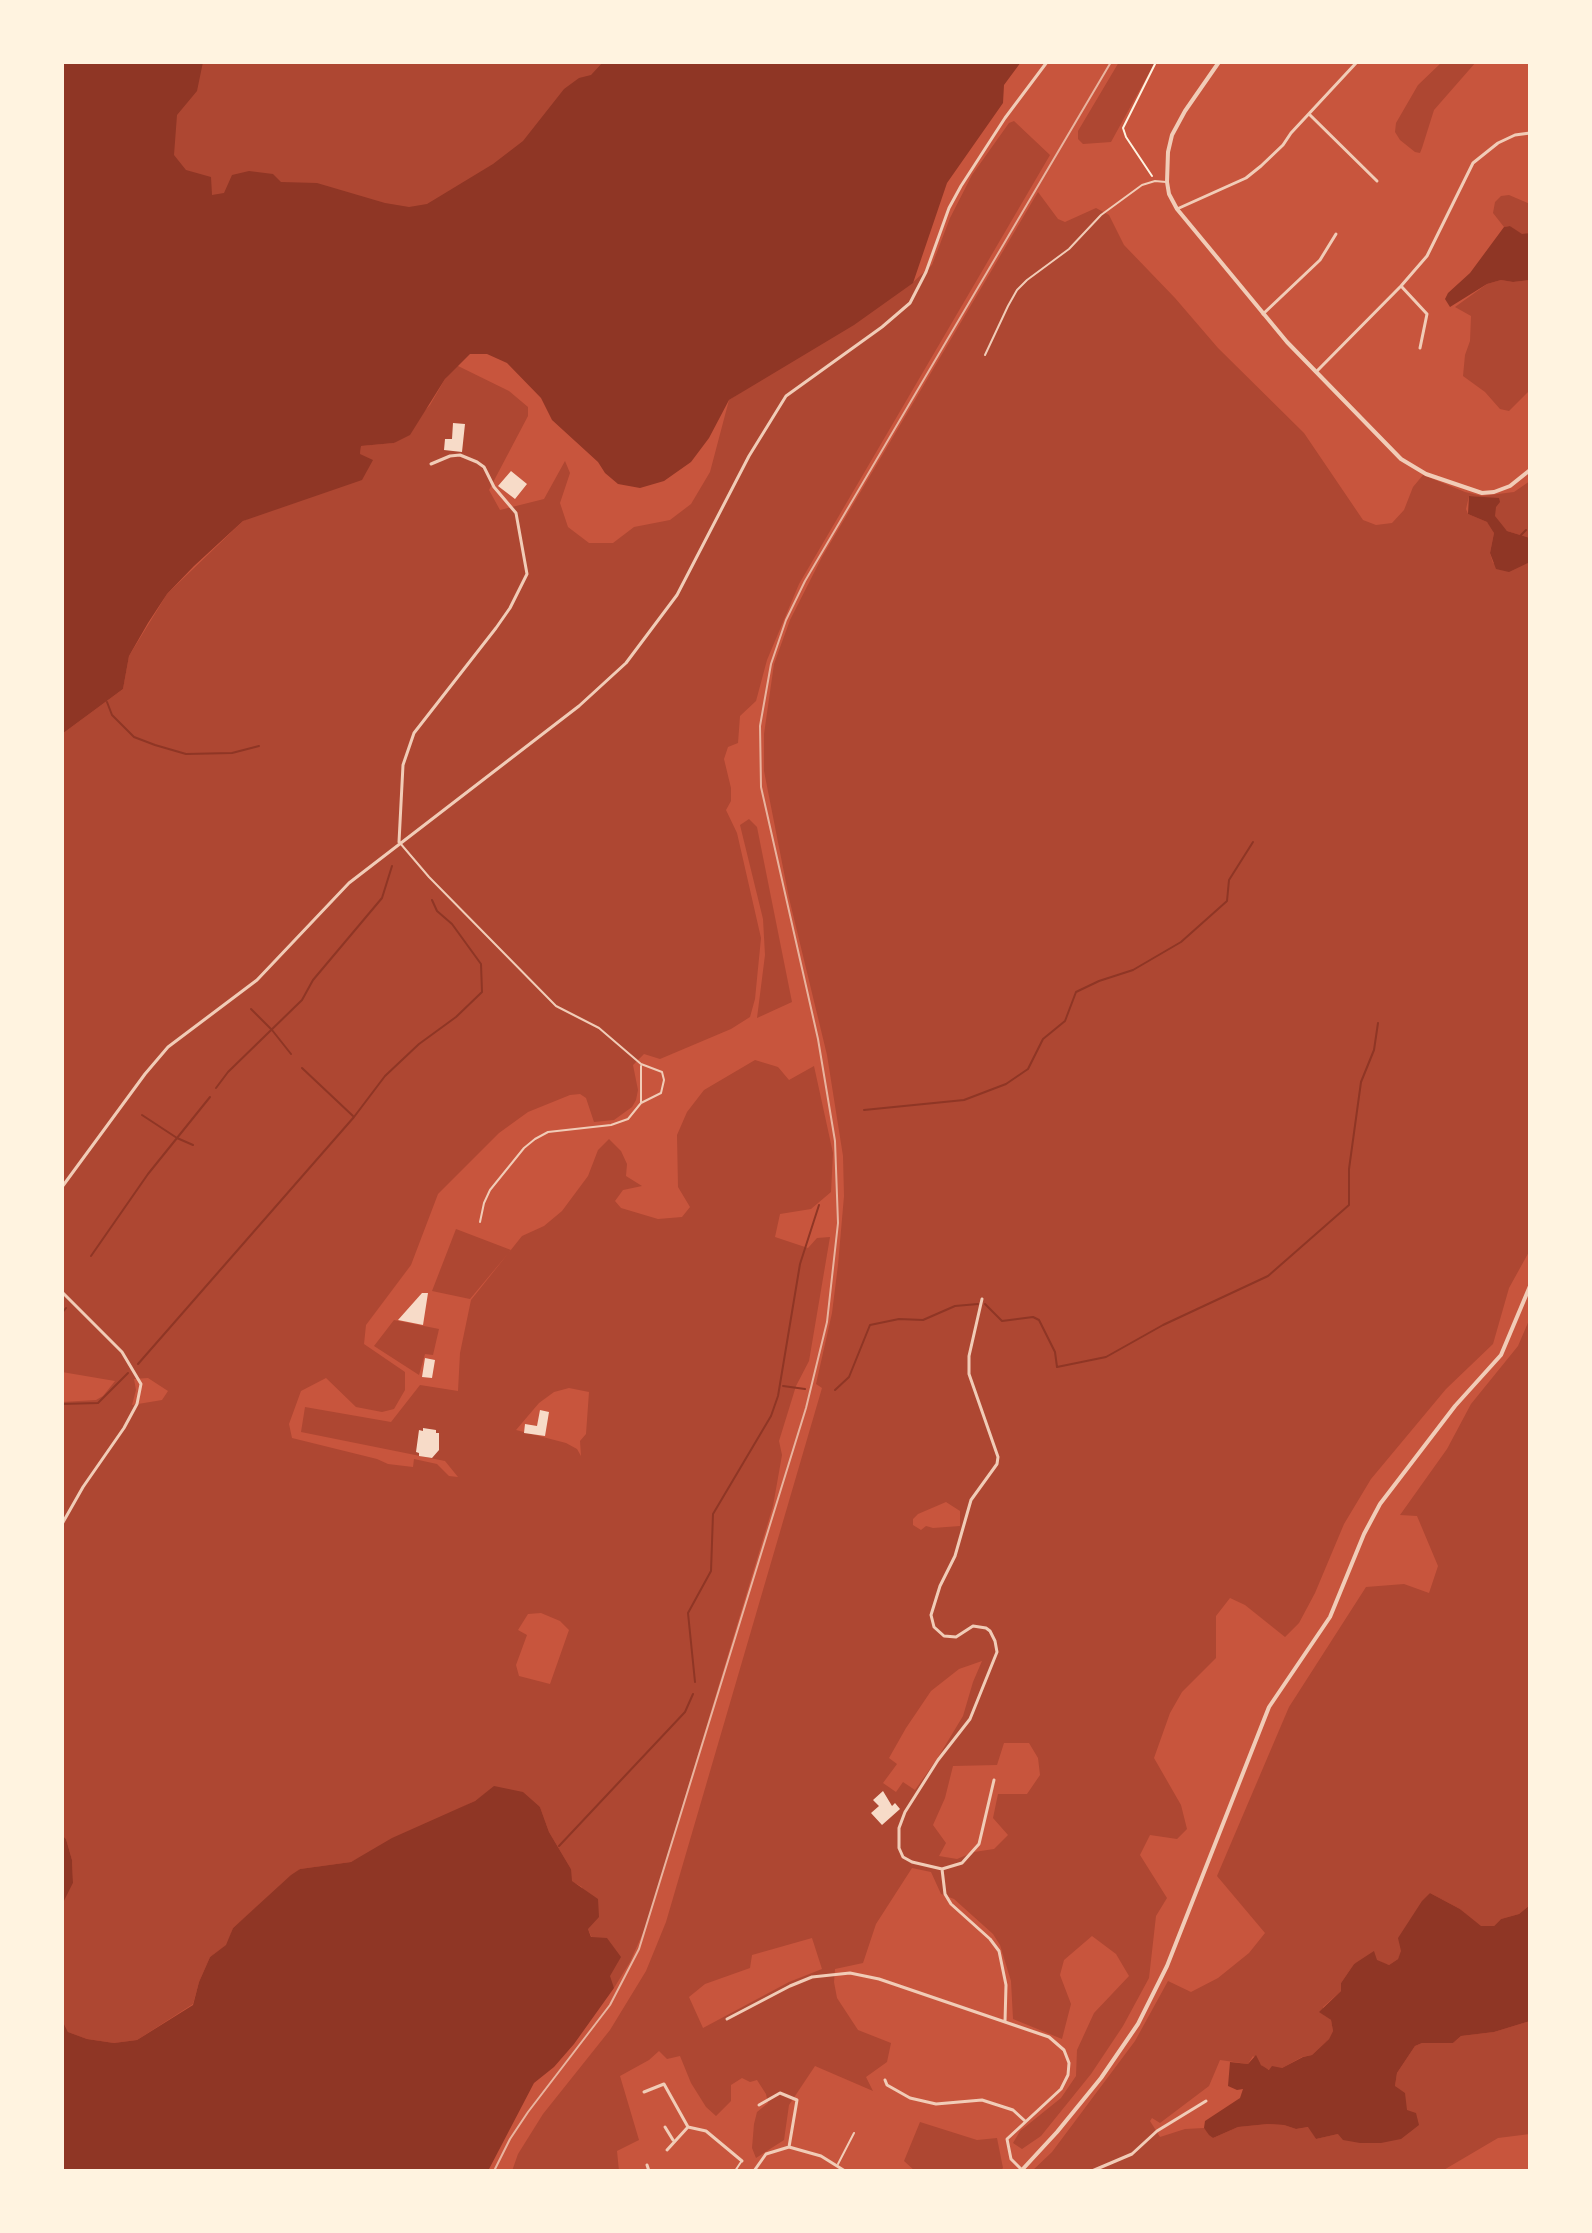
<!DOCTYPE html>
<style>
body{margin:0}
#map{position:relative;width:1592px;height:2233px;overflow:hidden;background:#c8553d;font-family:Karla,sans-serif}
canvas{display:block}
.frame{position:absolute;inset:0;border:64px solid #fff3e0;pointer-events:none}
</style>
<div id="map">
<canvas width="1592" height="2233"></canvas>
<div class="frame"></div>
</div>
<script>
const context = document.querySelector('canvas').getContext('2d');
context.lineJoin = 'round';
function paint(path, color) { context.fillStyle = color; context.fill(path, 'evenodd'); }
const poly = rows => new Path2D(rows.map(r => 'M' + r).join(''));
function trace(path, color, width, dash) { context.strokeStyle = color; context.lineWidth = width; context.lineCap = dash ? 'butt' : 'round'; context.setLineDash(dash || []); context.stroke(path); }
const green = poly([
 [62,62,1019,62,550,407,508,361,486,352,469,352,359,445,360,454,361,446,394,443,430,405,445,379,456,365,509,391,528,407,528,416,489,490,500,510,544,499,565,461,570,473,560,503,568,527,589,543,613,543,634,527,670,520,691,504,710,472,729,400,912,283,932,265,950,218,972,175,1009,123,1014,121,1050,155,799,584,767,660,756,701,740,716,738,743,728,747,724,759,731,788,731,801,726,810,737,833,761,938,755,999,750,1017,731,1029,660,1059,644,1054,633,1065,638,1090,636,1100,632,1107,614,1120,594,1122,586,1098,580,1094,570,1095,528,1112,499,1133,438,1194,411,1265,366,1325,364,1344,405,1372,405,1390,394,1409,382,1412,356,1407,326,1378,301,1391,289,1424,292,1438,377,1459,388,1464,413,1467,414,1459,437,1464,449,1476,458,1477,445,1461,301,1432,305,1407,391,1422,420,1385,458,1391,460,1353,471,1300,522,1236,544,1226,562,1211,588,1176,598,1150,609,1139,621,1151,627,1164,626,1176,642,1186,623,1190,615,1201,621,1208,658,1219,682,1217,690,1207,678,1187,677,1135,687,1112,704,1090,755,1060,778,1067,789,1080,814,1066,833,1153,831,1192,811,1209,780,1214,775,1237,808,1248,817,1238,830,1237,809,1361,796,1386,779,1441,782,1455,773,1506,646,1926,630,1962,614,1988,588,1929,582,1887,571,1881,571,1869,549,1832,540,1807,494,1787,475,1801,351,1862,300,1869,233,1928,227,1945,210,1957,199,1982,193,2004,137,2040,114,2043,87,2039,68,2032,62,2020,62,1905,73,1883,72,1860,66,1839,62,1835,62,1402,96,1400,103,1396,115,1381,62,1372,62,734,123,689,129,656,167,594,243,521,254,516],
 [148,1378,168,1391,162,1400,132,1405,136,1390,134,1379],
 [569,1388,589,1392,586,1434,580,1441,581,1456,577,1449,566,1443,516,1430,539,1403,554,1392],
 [541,1613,560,1621,569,1630,550,1684,519,1676,516,1665,527,1635,518,1630,528,1614],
 [1119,62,1155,62,1111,142,1083,144,1078,139,1078,131],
 [1442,62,1476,62,1434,110,1422,148,1420,153,1415,152,1400,140,1395,132,1396,123,1418,85],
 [1038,192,1058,219,1065,222,1096,208,1109,215,1124,245,1175,298,1218,348,1304,433,1363,520,1376,525,1392,523,1404,510,1413,487,1423,475,1465,492,1482,496,1514,492,1530,481,1530,538,1507,531,1499,523,1493,513,1496,507,1493,498,1469,496,1466,509,1468,514,1487,522,1492,528,1494,533,1490,553,1493,563,1514,568,1530,562,1530,1250,1509,1288,1493,1344,1446,1389,1371,1479,1344,1524,1315,1593,1299,1623,1285,1637,1245,1605,1230,1598,1216,1616,1216,1658,1182,1692,1170,1713,1154,1758,1181,1805,1187,1829,1177,1839,1150,1835,1140,1855,1167,1898,1156,1916,1149,1978,1123,2026,1091,2074,1041,2136,1022,2149,1013,2143,1020,2131,1061,2098,1076,2076,1077,2050,1094,2013,1129,1976,1116,1954,1092,1936,1064,1960,1060,1975,1071,2004,1062,2039,1013,2019,1011,1981,1000,1945,993,1934,954,1899,941,1894,931,1872,912,1868,876,1924,863,1963,835,1969,834,1982,837,1998,858,2030,891,2043,887,2062,866,2077,873,2091,815,2066,789,2105,784,2140,756,2158,752,2148,754,2124,757,2112,768,2103,766,2094,757,2080,750,2082,742,2078,731,2085,731,2101,716,2116,706,2107,691,2083,680,2056,667,2059,659,2051,649,2060,620,2076,639,2140,617,2151,619,2171,512,2171,518,2154,543,2114,610,2030,646,1971,666,1922,822,1388,816,1384,832,1313,838,1265,844,1196,843,1156,827,1055,789,898,764,771,764,734,774,664,790,620,822,557],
 [946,1502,960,1511,960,1526,933,1528,926,1526,921,1530,913,1525,913,1519,918,1514],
 [982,1661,973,1682,963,1716,937,1759,915,1790,903,1782,896,1792,883,1783,897,1764,889,1758,906,1728,931,1691,959,1669],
 [1004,1743,1029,1743,1038,1758,1040,1775,1027,1794,998,1794,993,1818,1008,1835,994,1849,974,1852,957,1859,939,1856,946,1843,933,1825,945,1798,953,1766,997,1765],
 [812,1938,822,1969,789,1982,703,2028,689,1997,705,1984,750,1968,752,1955],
 [1509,195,1530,204,1530,233,1522,235,1510,226,1504,227,1493,213,1495,202,1501,196],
 [1501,280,1513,282,1530,280,1530,390,1509,411,1500,409,1485,392,1463,376,1465,355,1470,341,1471,316,1455,307,1487,284],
 [749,819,757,827,792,1002,757,1018,765,955,763,919,740,825],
 [456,1229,511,1250,470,1299,432,1291],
 [1530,1318,1530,1905,1519,1914,1501,1919,1494,1926,1481,1927,1460,1909,1430,1893,1398,1959,1389,1965,1367,1958,1354,1964,1341,1983,1341,1991,1323,2007,1324,2015,1331,2020,1333,2031,1329,2039,1312,2055,1302,2057,1282,2068,1270,2070,1264,2068,1253,2056,1248,2064,1220,2060,1209,2086,1160,2123,1152,2118,1150,2121,1160,2137,1185,2129,1204,2128,1213,2138,1238,2127,1268,2124,1284,2125,1296,2129,1309,2127,1316,2139,1338,2134,1407,2110,1395,2086,1397,2073,1415,2046,1422,2043,1453,2043,1461,2036,1494,2032,1530,2021,1530,2134,1498,2138,1442,2171,1032,2171,1052,2152,1135,2041,1168,1981,1191,1992,1218,1978,1249,1953,1265,1933,1217,1876,1289,1707,1366,1587,1404,1584,1429,1593,1438,1566,1417,1516,1400,1515,1447,1449,1471,1404,1518,1346],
 [394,1320,439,1329,433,1355,425,1354,419,1375,374,1346],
 [920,2122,977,2140,997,2138,1003,2168,1000,2171,915,2171,904,2161]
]);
const water = poly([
 [62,62,203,62,197,91,177,115,174,155,186,170,211,177,212,195,224,193,232,175,249,171,273,174,281,182,317,183,385,203,409,207,427,204,493,164,523,141,564,89,579,78,591,75,603,62,1021,62,1004,85,1003,103,947,183,913,283,854,325,729,400,709,438,691,462,664,481,640,488,618,484,605,473,598,462,552,420,541,398,507,363,487,354,470,354,445,379,410,435,394,443,361,446,360,454,373,460,362,480,243,521,194,566,167,594,148,623,129,656,123,689,62,734],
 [1510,226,1522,234,1530,233,1530,280,1513,282,1501,280,1487,284,1450,307,1445,299,1448,293,1470,273,1504,227],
 [1469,496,1499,498,1500,502,1496,507,1495,516,1507,531,1530,538,1530,562,1509,572,1496,569,1490,553,1494,533,1487,522,1468,514],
 [494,1786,523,1792,540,1807,549,1832,571,1869,572,1881,598,1899,599,1917,588,1929,591,1937,607,1938,621,1957,610,1976,614,1988,574,2044,554,2067,534,2083,488,2171,62,2171,62,2020,68,2032,87,2039,114,2043,137,2040,193,2005,199,1982,210,1957,226,1945,233,1928,291,1875,300,1869,351,1862,392,1838,475,1801],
 [62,1835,66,1839,72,1860,73,1883,62,1905],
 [1430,1893,1460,1909,1481,1926,1494,1926,1501,1919,1519,1914,1530,1905,1530,2021,1494,2032,1461,2036,1453,2043,1422,2043,1415,2046,1397,2073,1395,2086,1405,2093,1407,2110,1416,2113,1419,2125,1401,2139,1381,2143,1360,2143,1343,2140,1338,2134,1316,2139,1308,2127,1296,2129,1284,2125,1268,2124,1238,2127,1213,2138,1209,2135,1204,2128,1205,2121,1240,2098,1243,2089,1237,2090,1228,2086,1230,2062,1248,2064,1256,2055,1261,2065,1269,2070,1272,2066,1282,2068,1303,2057,1312,2055,1329,2039,1333,2031,1331,2020,1319,2012,1341,1991,1341,1983,1354,1964,1374,1951,1377,1960,1389,1965,1398,1959,1401,1951,1398,1938,1422,1901]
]);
const stream = poly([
 [1521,535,1526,530],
 [107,702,112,715,134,737,155,745,186,754,232,753,259,746],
 [251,1009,272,1030,291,1054],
 [302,1068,353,1116],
 [216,1088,228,1072,302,1000,313,980,382,898,392,866],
 [864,1110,964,1100,1006,1084,1028,1069,1043,1039,1065,1021,1076,992,1099,981,1133,970,1181,942,1227,901,1229,880,1253,842],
 [142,1115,177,1138,193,1145],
 [91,1256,148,1174,210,1097],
 [985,1304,1002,1321,1033,1317,1039,1320,1055,1352,1057,1367,1106,1357,1163,1325,1268,1276,1349,1205,1349,1169,1361,1082,1374,1050,1378,1023],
 [62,1313,66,1308],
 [138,1364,354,1117,385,1076,419,1044,456,1017,482,992,481,964,452,924,437,911,432,900],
 [783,1386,805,1389],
 [835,1390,849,1377,870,1325,899,1319,923,1320,955,1306,978,1304],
 [62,1404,98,1403,128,1373],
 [695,1682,688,1613,711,1571,713,1514,771,1416,778,1396,800,1264,819,1205],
 [559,1846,685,1712,693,1694]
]);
const building = poly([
 [453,423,465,424,462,452,444,450,445,439,452,439],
 [511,471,527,484,515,499,498,486],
 [422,1293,428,1293,423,1325,398,1320],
 [425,1358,435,1360,432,1378,422,1377],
 [540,1410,549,1412,545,1436,524,1433,525,1424,537,1426],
 [423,1428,436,1430,436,1433,439,1433,439,1450,432,1458,419,1456,419,1453,416,1452,419,1430,423,1431],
 [883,1791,892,1806,895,1803,900,1809,882,1825,871,1813,879,1806,873,1800]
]);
const path = poly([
 [1152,176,1126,137,1123,128,1156,62]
]);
const service = poly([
 [985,355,1008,306,1017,290,1027,280,1069,249,1101,215,1142,185,1155,181,1166,182],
 [400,843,429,877,556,1006,599,1028,641,1064,662,1072,664,1080,661,1093,641,1103,628,1119,611,1125,548,1132,535,1139,524,1148,490,1190,484,1203,480,1222],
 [641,1066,641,1103],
 [838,2164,854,2133],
 [735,2171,741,2162]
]);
const minor = poly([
 [1309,114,1377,181],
 [1177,209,1246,178,1261,166,1283,145,1291,133,1357,62],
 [1401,286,1427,314,1420,348],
 [1263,314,1320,260,1336,234],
 [1316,372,1401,286,1427,256,1473,163,1498,143,1515,135,1530,133],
 [399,842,403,765,414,733,496,628,510,608,527,574,516,513,494,487,484,467,477,462,460,455,450,456,431,464],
 [62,1187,145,1074,168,1047,257,980,349,883,579,706,626,663,677,595,749,456,786,396,882,327,910,303,926,272,949,208,961,186,1005,118,1047,62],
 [62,1292,122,1352,141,1384,137,1404,124,1428,83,1487,62,1524],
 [982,1299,969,1356,969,1374,998,1457,997,1464,971,1500,955,1556,940,1586,931,1615,934,1627,944,1636,956,1637,973,1626,986,1628,990,1631,995,1641,997,1652,970,1719,938,1760,905,1812,899,1828,899,1848,903,1857,912,1862,942,1869,945,1894,951,1904,990,1939,999,1951,1006,1985,1005,2022],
 [942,1869,962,1863,979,1844,994,1780],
 [727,2019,790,1986,812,1977,850,1973,879,1979,1049,2037,1064,2050,1069,2063,1068,2075,1061,2089,1007,2139,1011,2159,1022,2170],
 [885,2080,887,2085,910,2098,936,2104,982,2100,1013,2110,1025,2121],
 [644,2092,664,2084,688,2127,706,2131,742,2161],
 [759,2105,780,2093,797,2100,789,2147],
 [665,2127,673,2140],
 [667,2150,688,2127],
 [647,2165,649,2171],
 [754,2171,766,2154,789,2147,821,2156,845,2171],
 [1092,2171,1132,2154,1157,2131,1206,2101]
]);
const tertiary = poly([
 [1219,62,1185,111,1172,135,1168,152,1167,182,1169,194,1177,209,1287,342,1401,459,1426,474,1482,493,1494,492,1510,486,1530,470],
 [1021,2171,1057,2132,1101,2078,1138,2024,1167,1966,1269,1707,1330,1617,1364,1534,1380,1504,1455,1406,1501,1355,1530,1286]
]);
const rail = poly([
 [494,2171,510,2139,528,2112,610,2005,639,1949,806,1408,827,1322,838,1223,835,1141,818,1039,761,787,760,726,771,664,786,620,805,581,1111,62]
]);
paint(green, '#ae4732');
paint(water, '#8f3625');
trace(stream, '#8f3625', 2);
paint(building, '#f7dbc8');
trace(path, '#fff3e0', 2);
trace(service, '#f1ccb7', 2);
trace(minor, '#f1ccb7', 3);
trace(tertiary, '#f1ccb7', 4);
trace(rail, '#e9b49f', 2);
</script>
